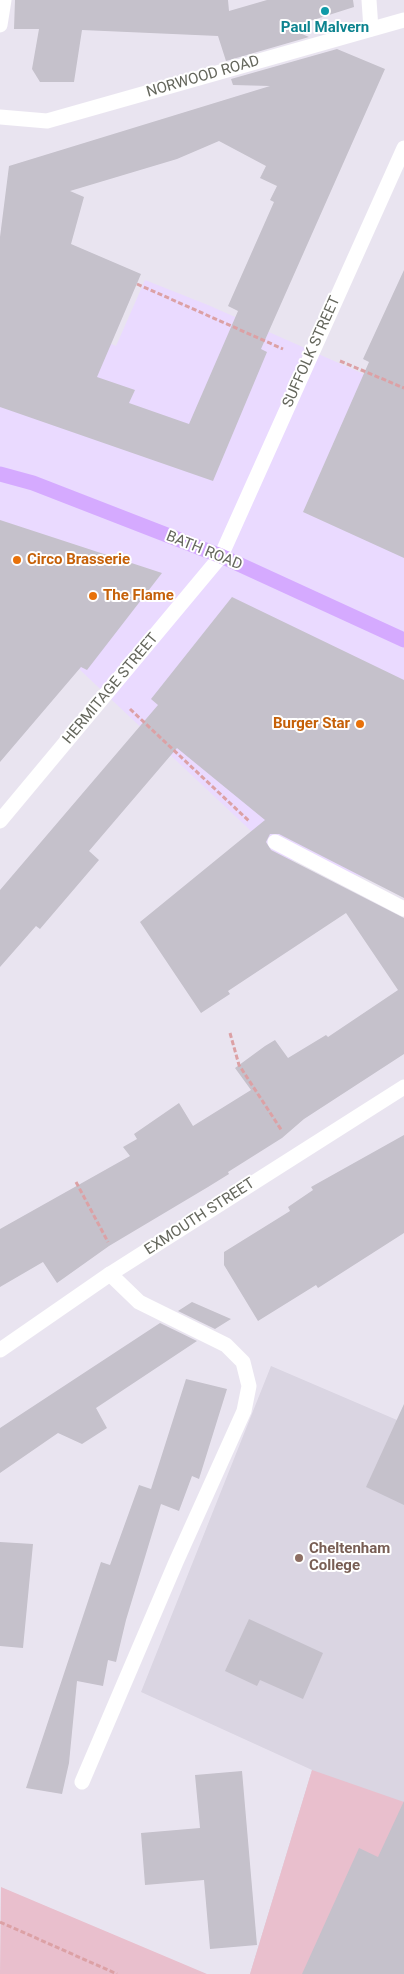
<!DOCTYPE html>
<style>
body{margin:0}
canvas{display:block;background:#e9e4f0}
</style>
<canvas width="404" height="1974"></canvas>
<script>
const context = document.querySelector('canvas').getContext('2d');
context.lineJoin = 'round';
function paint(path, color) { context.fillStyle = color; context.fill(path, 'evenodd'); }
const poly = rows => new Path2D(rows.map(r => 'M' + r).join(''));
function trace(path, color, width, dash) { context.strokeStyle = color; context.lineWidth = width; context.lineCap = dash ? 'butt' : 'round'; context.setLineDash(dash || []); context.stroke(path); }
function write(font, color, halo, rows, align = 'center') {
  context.font = font + ' Roboto,sans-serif'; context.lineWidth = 4; context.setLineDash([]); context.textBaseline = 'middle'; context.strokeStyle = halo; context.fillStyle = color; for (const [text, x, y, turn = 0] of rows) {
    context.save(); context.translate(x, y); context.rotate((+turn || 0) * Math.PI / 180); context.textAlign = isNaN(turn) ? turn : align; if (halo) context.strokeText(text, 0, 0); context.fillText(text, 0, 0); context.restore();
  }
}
const commercial = poly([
 [145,280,208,305,404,392,404,892,334,867,307,853,286,864,79,669,0,632,0,323,59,322,116,346]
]);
const education = poly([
 [271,1366,404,1423,404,1974,250,1974,312,1770,141,1692]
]);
const green = poly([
 [312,1770,404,1802,404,1974,250,1974],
 [1,1887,207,1974,0,1974]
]);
const building = poly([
 [15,0,228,0,229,11,267,0,353,0,354,7,288,28,309,37,226,61,218,36,82,30,74,82,40,82,32,69,39,29,14,29],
 [337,49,385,69,261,349,267,352,213,481,0,407,0,237,9,166,270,86,233,85,231,79],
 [219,141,266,166,260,178,277,186,270,200,274,202,228,306,238,311,189,424,129,403,135,390,97,377,141,274,71,244,84,197,70,191,177,159],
 [404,270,404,558,303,512,369,362,363,359],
 [0,520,162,573,87,670,81,667,0,762],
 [232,597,404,680,404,898,279,834,270,834,266,842,271,850,404,918,404,1054,304,1119,282,1138,228,1172,229,1174,208,1187,109,1246,57,1283,43,1262,0,1287,0,1229,130,1156,123,1147,137,1139,134,1134,179,1103,193,1126,251,1090,235,1068,265,1046,275,1040,288,1058,326,1035,328,1037,398,990,346,913,228,991,230,994,201,1013,140,922,265,820,177,748,89,851,99,860,40,929,36,926,0,967,0,890,158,705,151,699],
 [404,1135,404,1233,318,1288,316,1285,258,1321,224,1265,224,1252,290,1211,288,1207,313,1190,311,1187],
 [192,1302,231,1319,215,1329,178,1311],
 [160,1323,197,1341,96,1408,107,1428,82,1444,58,1433,0,1473,0,1428],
 [186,1379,227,1389,199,1479,192,1476,179,1511,161,1504,126,1620,116,1662,108,1660,103,1686,77,1681,69,1763,62,1794,26,1788,101,1562,110,1565,139,1485,151,1489],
 [404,1404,404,1505,366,1487],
 [0,1542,33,1544,23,1648,0,1646],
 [249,1619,323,1653,303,1699,260,1680,257,1686,225,1671],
 [242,1771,257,1945,210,1949,204,1880,145,1885,141,1833,200,1828,195,1775],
 [404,1801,404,1974,302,1974,359,1848,378,1857]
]);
const path = poly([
 [137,284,283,349],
 [340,361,404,388],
 [130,709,249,821],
 [230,1033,239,1065,282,1131],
 [76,1182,108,1242],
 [0,1922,117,1974]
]);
const service = poly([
 [369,0,371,29],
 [82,1782,176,1562,244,1411,249,1386,243,1362,226,1345,139,1302,110,1274]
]);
const minor = poly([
 [0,25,4,0],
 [0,117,47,121,404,20],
 [0,821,221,556,404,148],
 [275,842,404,909],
 [0,1350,110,1274,404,1087]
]);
const primary = poly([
 [0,474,33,483,221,556,404,640]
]);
const markers = [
 [325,11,5,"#0f9aa8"],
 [17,560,5,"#e8710a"],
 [93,596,5,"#e8710a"],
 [360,724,5,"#e8710a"],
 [299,1558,5,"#8d6e63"]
];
const cultureNames = [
 ["Paul Malvern",325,28]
];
const streetNames = [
 ["NORWOOD ROAD",203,77,-16],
 ["SUFFOLK STREET",312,352,-66],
 ["BATH ROAD",204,551,22],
 ["HERMITAGE STREET",111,689,-50],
 ["EXMOUTH STREET",200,1217,-33]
];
const foodNames = [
 ["Circo Brasserie",27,560],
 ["The Flame",103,596],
 ["Burger Star",350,724,"right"]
];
const educationNames = [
 ["Cheltenham",309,1549],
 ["College",309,1566]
];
paint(commercial, '#eadaff');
paint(education, '#dad5e2');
paint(green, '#e9bfcd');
paint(building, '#c5c1cb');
trace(path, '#dca1a5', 3, [5, 2.5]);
trace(service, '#fff', 15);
trace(minor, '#fff', 15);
trace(primary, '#d5aaff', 15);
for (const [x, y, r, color] of markers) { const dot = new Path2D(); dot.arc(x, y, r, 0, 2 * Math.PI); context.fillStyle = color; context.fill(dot); trace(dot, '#fff', 2); }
write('bold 15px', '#0d838f', '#fff', cultureNames);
write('15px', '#64665c', '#fff', streetNames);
write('bold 15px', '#c56008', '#fff', foodNames, 'left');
write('bold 15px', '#785e54', '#fff', educationNames, 'left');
</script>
